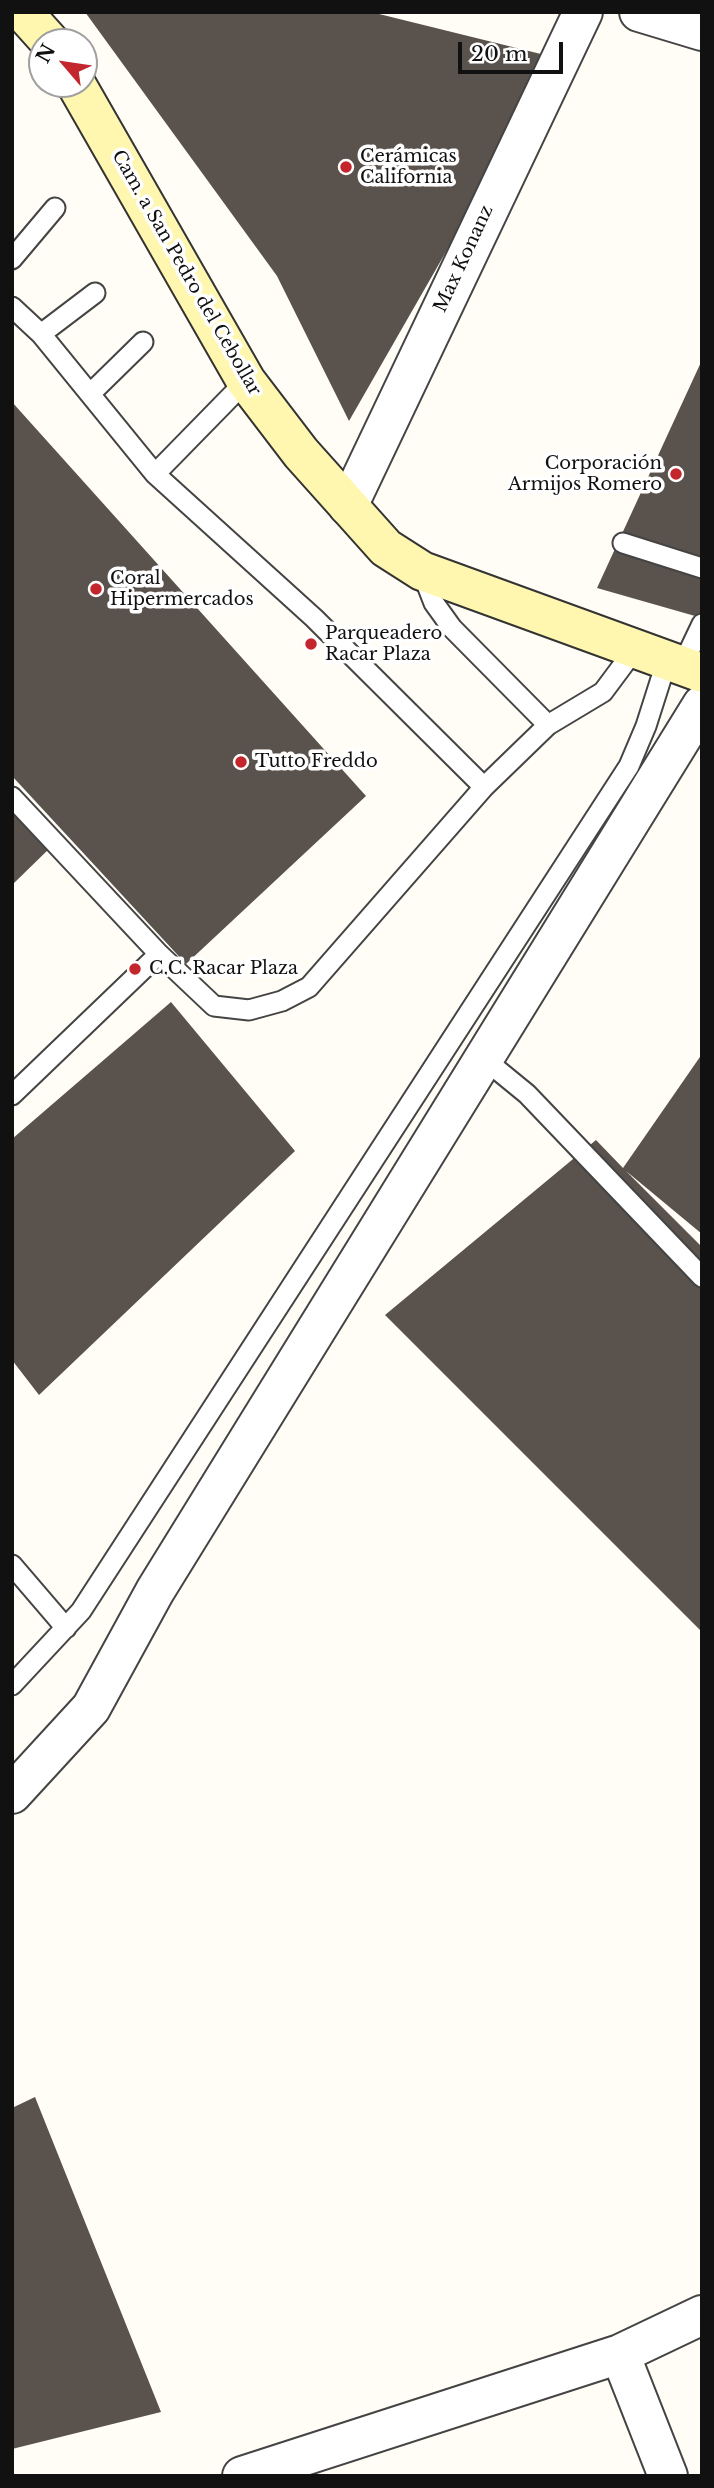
<!DOCTYPE html>
<meta charset="utf-8">
<style>
body{margin:0}
#map{position:relative;width:714px;height:2488px;overflow:hidden;background:#fffdf5;font-family:"Libre Baskerville",serif}
canvas{display:block}
.frame{position:absolute;inset:0;border:14px solid #111;pointer-events:none}
.north{position:absolute;left:28px;top:28px;width:70px;height:70px;box-sizing:border-box;background:#fff;border:2px solid #a0a0a0;border-radius:50%;rotate:299deg;font-size:19px;font-weight:700;line-height:28px;text-align:center;color:#111}
.north::after{content:'';display:block;margin:auto;width:24px;height:32px;background:#c4262e;clip-path:polygon(50% 0,100% 100%,50% 72%,0 100%)}
.scale{position:absolute;left:458px;top:42px;width:105px;height:32px;box-sizing:border-box;border:4px solid #111;border-top:0;padding-left:9px;font-size:21px;line-height:24px;white-space:nowrap;color:#111;-webkit-text-stroke:5px #fff;paint-order:stroke}
</style>
<div id="map">
<canvas width="714" height="2488"></canvas>
<div class="frame"></div>
<div class="north">N</div>
<div class="scale">20 m</div>
</div>
<script>
const context = document.querySelector('canvas').getContext('2d');
context.lineJoin = 'round';
function paint(path, color) { context.fillStyle = color; context.fill(path, 'evenodd'); }
const poly = rows => new Path2D(rows.map(r => 'M' + r).join(''));
function trace(path, color, width, dash) { context.strokeStyle = color; context.lineWidth = width; context.lineCap = dash ? 'butt' : 'round'; context.setLineDash(dash || []); context.stroke(path); }
function write(font, color, halo, rows, align = 'center') {
  context.font = font + ' "Libre Baskerville",serif'; context.lineWidth = 7; context.setLineDash([]); context.textBaseline = 'middle'; context.strokeStyle = halo; context.fillStyle = color; for (const [text, x, y, turn = 0] of rows) {
    context.save(); context.translate(x, y); context.rotate((+turn || 0) * Math.PI / 180); context.textAlign = isNaN(turn) ? turn : align; if (halo) context.strokeText(text, 0, 0); context.fillText(text, 0, 0); context.restore();
  }
}
const building = poly([
 [85,12,371,12,557,58,349,421,277,276],
 [702,360,702,618,597,588],
 [12,402,366,796,186,964,12,776],
 [12,800,52,846,12,885],
 [171,1002,295,1151,39,1395,12,1360,12,1139],
 [702,1054,702,1234,626,1171,702,1247,702,1632,385,1315,596,1140,623,1168],
 [35,2097,161,2412,12,2449,12,2108]
]);
const lane = poly([
 [12,259,55,208],
 [12,307,41,334,155,474,314,618,484,787],
 [41,334,95,293],
 [91,393,143,342],
 [155,474,246,381],
 [623,543,702,568],
 [422,572,434,603,452,628,548,725],
 [682,666,702,624],
 [12,797,159,954,214,1006,249,1010,282,1001,309,987,484,787,548,725,603,692,635,649],
 [483,1058,527,1094,702,1277],
 [12,1095,159,954],
 [12,1565,66,1628],
 [12,1685,81,1611,629,766,646,726,667,660]
]);
const street = poly([
 [639,12,702,31],
 [348,506,583,12],
 [12,1794,91,1708,155,1591,702,705],
 [620,2354,668,2476],
 [242,2476,620,2354,702,2315]
]);
const secondary = poly([
 [23,12,50,42],
 [76,84,246,381,301,453,386,548,422,571,702,673]
]);
const markers = [
 [346,167,7,"#c4262e"],
 [676,474,7,"#c4262e"],
 [96,589,7,"#c4262e"],
 [311,644,7,"#c4262e"],
 [241,762,7,"#c4262e"],
 [135,969,7,"#c4262e"]
];
const poiNames = [
 ["Cerámicas",360,157],
 ["California",360,178],
 ["Corporación",662,464,"right"],
 ["Armijos Romero",662,485,"right"],
 ["Coral",110,579],
 ["Hipermercados",110,600],
 ["Parqueadero",325,634],
 ["Racar Plaza",325,655],
 ["Tutto Freddo",255,762],
 ["C.C. Racar Plaza",149,969]
];
const streetNames = [
 ["Max Konanz",464,259,-65],
 ["Cam. a San Pedro del Cebollar",186,273,60]
];
paint(building, '#5a524d');
trace(lane, '#444', 23);
trace(street, '#444', 42);
trace(secondary, '#333', 42);
trace(lane, '#fff', 19);
trace(street, '#fff', 38);
trace(secondary, '#fff6b0', 38);
for (const [x, y, r, color] of markers) { const dot = new Path2D(); dot.arc(x, y, r, 0, 2 * Math.PI); context.fillStyle = color; context.fill(dot); trace(dot, '#fff', 2.5); }
write('18px', '#111', '#fff', poiNames, 'left');
write('18px', '#111', '#fff', streetNames);
</script>
